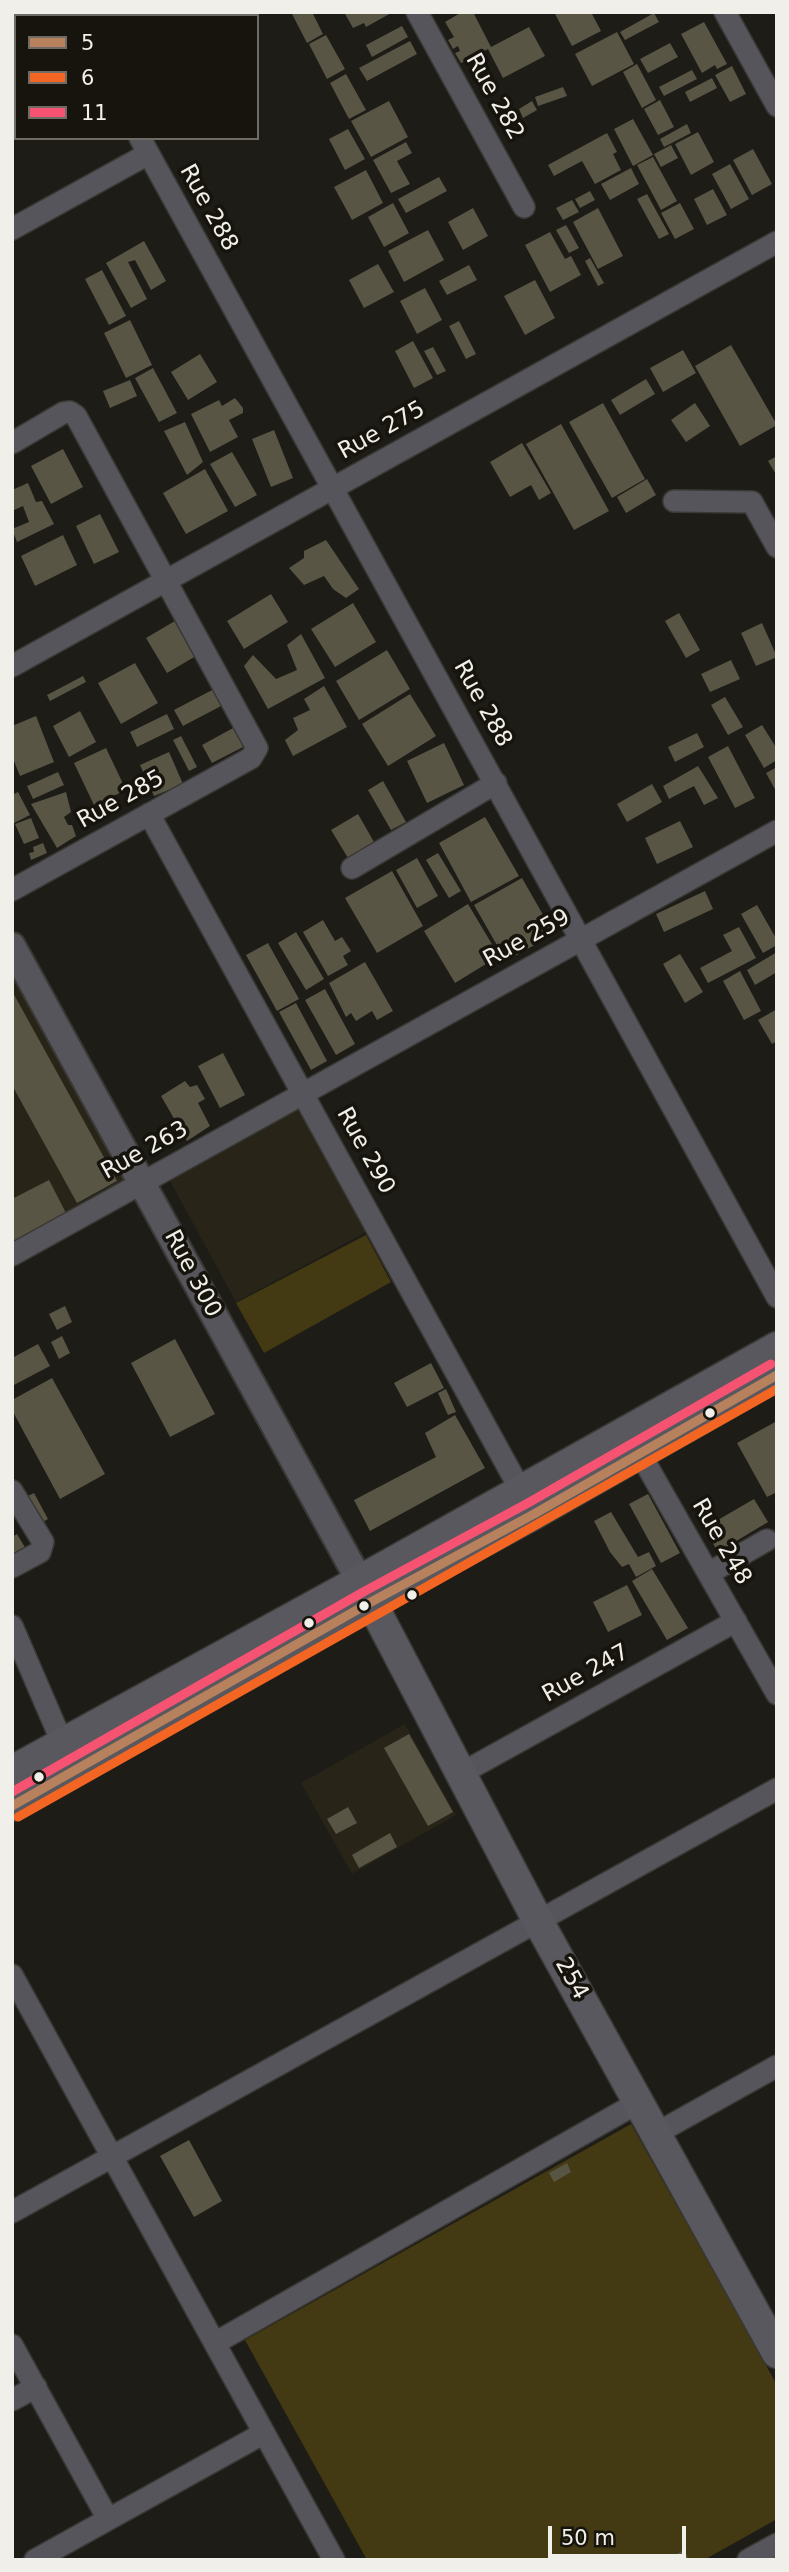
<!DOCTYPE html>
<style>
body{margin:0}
#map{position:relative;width:789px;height:2572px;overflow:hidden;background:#1d1c17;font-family:"DejaVu Sans",sans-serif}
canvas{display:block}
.frame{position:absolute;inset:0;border:14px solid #f1efe9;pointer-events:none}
.legend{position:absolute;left:14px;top:14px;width:245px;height:126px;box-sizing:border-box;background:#16140c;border:2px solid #6e6c64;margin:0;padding:9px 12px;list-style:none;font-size:21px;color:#f1efe9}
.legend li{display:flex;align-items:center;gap:14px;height:35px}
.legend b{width:35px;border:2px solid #6e6c64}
.scale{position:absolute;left:548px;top:2526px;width:138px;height:32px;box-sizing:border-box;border:4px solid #f1efe9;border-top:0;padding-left:9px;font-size:21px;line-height:24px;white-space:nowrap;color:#f1efe9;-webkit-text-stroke:5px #16140c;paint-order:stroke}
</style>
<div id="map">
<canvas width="789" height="2572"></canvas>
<div class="frame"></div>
<ul class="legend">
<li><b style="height:9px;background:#b6815c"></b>5</li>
<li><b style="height:9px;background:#f26522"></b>6</li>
<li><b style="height:9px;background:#f65372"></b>11</li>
</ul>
<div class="scale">50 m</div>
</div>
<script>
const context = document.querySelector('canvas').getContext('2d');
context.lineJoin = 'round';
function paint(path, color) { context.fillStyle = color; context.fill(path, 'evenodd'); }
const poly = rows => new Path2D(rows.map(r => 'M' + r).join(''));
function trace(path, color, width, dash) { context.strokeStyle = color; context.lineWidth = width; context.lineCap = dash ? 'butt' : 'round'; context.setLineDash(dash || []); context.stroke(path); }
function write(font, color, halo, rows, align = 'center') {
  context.font = font + ' "DejaVu Sans",sans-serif'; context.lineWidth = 7; context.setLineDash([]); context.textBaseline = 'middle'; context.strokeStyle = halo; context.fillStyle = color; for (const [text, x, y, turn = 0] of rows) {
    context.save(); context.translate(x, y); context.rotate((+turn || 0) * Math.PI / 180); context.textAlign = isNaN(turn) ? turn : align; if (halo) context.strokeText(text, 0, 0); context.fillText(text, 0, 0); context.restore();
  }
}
const built = poly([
 [12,949,135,1181,12,1244],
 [302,1107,368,1231,236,1302,170,1181],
 [405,1724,456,1815,352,1874,301,1783]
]);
const green = poly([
 [366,1235,391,1282,264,1353,236,1303],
 [631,2124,777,2385,777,2519,704,2560,367,2560,245,2340]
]);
const building = poly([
 [291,12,312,12,323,34,307,43],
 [344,12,393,12,366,27,364,23,353,28],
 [462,12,473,12,491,47,529,27,545,56,503,78,488,49,461,63,455,53,460,51,458,46,453,49,448,40,454,37,445,22],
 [554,12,591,12,601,31,572,46],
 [654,13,659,22,625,40,620,32],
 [704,22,727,64,717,69,715,65,702,73,681,34],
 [402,26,408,37,372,57,366,45],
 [617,32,634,64,592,86,575,54],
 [326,35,345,69,327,79,309,44],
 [410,41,417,54,367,81,359,68],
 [670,43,678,57,648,73,640,59],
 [637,64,656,100,642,108,623,72],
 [732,66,746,94,730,102,715,75],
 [692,70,697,79,664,96,659,87],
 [346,74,366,110,349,119,330,83],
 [712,78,717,88,690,102,685,92],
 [563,87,567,96,538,106,535,97],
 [660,100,674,127,658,135,644,109],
 [389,101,408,137,371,157,351,121],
 [532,101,537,110,523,118,519,109],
 [507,103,516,121,505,127,496,109],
 [633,119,653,155,633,166,614,129],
 [687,124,691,133,664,147,660,139],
 [348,129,365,159,345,170,329,139],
 [698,132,714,162,691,175,675,144],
 [607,133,617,152,613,154,621,170,595,184,582,161,554,176,548,165],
 [406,142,412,153,397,161,410,184,391,193,373,160],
 [671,145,678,158,661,167,654,154],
 [753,149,772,184,752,195,733,160],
 [653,157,677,201,661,210,637,165],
 [730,164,749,199,731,209,712,174],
 [631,168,639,184,610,200,601,184],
 [366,170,383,203,352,220,334,187],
 [439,177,447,191,406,213,398,199],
 [713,189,727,215,707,225,694,199],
 [590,191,595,200,580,208,575,199],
 [647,194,669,234,659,239,637,199],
 [572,200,579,212,563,220,556,208],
 [393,203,409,233,384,247,368,217],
 [680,203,694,229,675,239,661,213],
 [473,208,488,236,463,250,448,222],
 [598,208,623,256,598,269,573,222],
 [566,225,579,248,569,253,556,230],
 [428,230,444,260,404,282,388,251],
 [550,232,565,259,571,256,581,275,550,292,525,245],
 [144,241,166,281,151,290,135,260,128,262,147,299,131,308,106,263],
 [590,258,604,283,598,286,585,261],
 [378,264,394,292,364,308,349,280],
 [469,265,477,280,447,295,439,281],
 [102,270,126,316,109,325,85,279],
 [535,280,555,318,525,335,504,296],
 [425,288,442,320,417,334,400,301],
 [130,320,152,365,126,378,104,333],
 [459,321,476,354,466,359,449,326],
 [413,341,433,378,414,388,395,351],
 [731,345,777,425,740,446,695,366],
 [433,347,446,371,437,375,424,351],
 [683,350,696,373,663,392,650,368],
 [200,354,217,382,188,400,171,372],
 [153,368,177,413,159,422,135,378],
 [646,379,655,394,620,415,611,400],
 [130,380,137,396,110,408,103,391],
 [235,398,243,408,243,413,229,420,238,437,210,452,191,414,219,400,222,406],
 [603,403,645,479,612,498,569,422],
 [695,403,710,426,686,442,671,420],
 [185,422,203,462,187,475,164,431],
 [561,424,609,511,574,530,526,444],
 [274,430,293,478,271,487,252,439],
 [522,443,551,493,539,500,531,485,510,497,490,462],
 [63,449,83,487,51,504,31,466],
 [232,452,257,495,235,507,210,464],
 [777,456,777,476,768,461],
 [205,469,228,511,186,534,163,493],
 [647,479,656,495,626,513,617,497],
 [28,483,36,502,42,501,54,524,17,542,12,529,29,522,23,506,12,511,12,490],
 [100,514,119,552,94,564,76,526],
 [63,535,77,565,35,586,21,556],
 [326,540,359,589,346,598,333,589,324,576,304,585,289,568,304,558,304,551],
 [271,594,288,622,244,649,227,621],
 [353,603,376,642,335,667,311,629],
 [679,613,700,650,686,658,665,621],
 [180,618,201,653,167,673,146,638],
 [762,623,777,657,756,666,741,633],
 [301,634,325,678,268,709,244,666,253,655,276,679,297,670,287,645],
 [387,650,410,689,359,720,336,681],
 [731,660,740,679,710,692,701,674],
 [135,663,158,703,121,724,98,683],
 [83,676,86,682,50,701,47,695],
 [324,686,347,727,293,756,285,740,298,730,293,718,310,710,304,699],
 [214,689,223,705,183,726,174,710],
 [410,694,436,736,388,766,362,724],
 [725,697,743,727,728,735,711,705],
 [80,711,96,742,69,757,53,726],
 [167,714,174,729,137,747,130,732],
 [36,716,54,762,20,776,12,756,12,726],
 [762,725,777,749,777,760,764,768,745,735],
 [235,727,245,746,212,763,202,745],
 [697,733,704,747,675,762,668,747],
 [181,736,197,767,189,771,173,740],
 [444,743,464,785,427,803,407,761],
 [728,746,755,798,735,808,708,757],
 [106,748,126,790,94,805,74,763],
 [169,752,183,784,154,796,140,765],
 [698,766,718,798,704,805,694,786,669,799,663,786],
 [777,767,777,793,766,773],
 [58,772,64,785,33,799,27,786],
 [383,781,406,822,391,830,368,790],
 [652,784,662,802,627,822,617,804],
 [18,792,30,815,12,824,12,795],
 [66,792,71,812,64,817,68,825,72,825,76,836,57,848,31,804],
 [358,814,374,842,348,858,331,830],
 [485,817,519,876,471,902,439,843],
 [31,818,39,838,24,844,15,824],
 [680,821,693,847,657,864,645,838],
 [43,843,47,853,31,860,29,853,34,852,33,847],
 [438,853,461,891,449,898,426,860],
 [417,858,438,896,417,908,396,870],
 [392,871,423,926,377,953,345,898],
 [522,878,554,934,506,961,474,905],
 [705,891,713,909,664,932,656,914],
 [468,904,499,956,455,983,424,931],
 [757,905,777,940,777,945,763,953,741,914],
 [323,920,335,941,342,937,351,951,343,956,348,965,328,976,303,932],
 [739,927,756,958,708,983,700,968,732,951,723,935],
 [296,932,324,979,306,990,278,943],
 [268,943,299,999,277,1011,246,955],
 [777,952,777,972,755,985,747,970],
 [680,954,703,992,685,1003,663,964],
 [365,962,393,1011,377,1020,372,1011,356,1021,351,1013,346,1017,329,983],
 [740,971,761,1011,744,1020,723,981],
 [325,989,355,1044,336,1055,305,1000],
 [12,991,117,1181,77,1203,12,1085],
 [296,1003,327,1061,311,1070,279,1012],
 [777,1009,777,1041,772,1044,758,1020],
 [223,1053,245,1095,220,1108,198,1066],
 [185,1081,190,1087,197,1085,205,1099,198,1103,210,1126,187,1141,161,1096],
 [49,1180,67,1215,12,1243,12,1199],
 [65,1306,72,1322,57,1330,49,1314],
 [62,1336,70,1353,59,1359,51,1342],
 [175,1339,215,1414,170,1437,131,1363],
 [38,1344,50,1366,12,1386,12,1358],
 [431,1363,444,1388,407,1407,394,1383],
 [52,1378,105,1474,60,1499,12,1410,12,1400],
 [446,1389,456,1412,448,1415,438,1393],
 [455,1415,485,1468,370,1531,354,1500,436,1457,425,1433],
 [777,1421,777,1492,767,1497,737,1443],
 [34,1493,48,1519,39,1524,24,1498],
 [648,1494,680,1553,661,1563,629,1504],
 [754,1499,768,1522,718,1552,704,1528],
 [611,1512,638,1557,649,1552,656,1566,636,1577,629,1564,622,1567,610,1552,594,1521],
 [17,1534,29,1554,12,1560,12,1537],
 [652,1569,688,1628,667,1640,632,1581],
 [627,1585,642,1615,608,1632,593,1602],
 [409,1734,453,1812,428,1826,384,1748],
 [348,1807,357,1823,336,1834,327,1819],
 [390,1833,397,1847,359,1868,352,1855],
 [189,2140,222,2201,194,2217,160,2156],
 [567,2163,571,2172,554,2182,549,2173],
 [684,2550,689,2560,666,2560]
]);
const minor = poly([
 [71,12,73,16],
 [417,12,524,207],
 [725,12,777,106],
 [140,138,777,1297],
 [12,229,148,154],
 [12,443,63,413,70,412,76,416,257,748,251,758,12,890],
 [674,501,752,502,777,547],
 [12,666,777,242],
 [149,814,526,1500],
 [352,868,496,783],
 [12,1255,777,831],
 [634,1443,777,1694],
 [12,1491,43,1542,40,1552,12,1567],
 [709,1573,767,1540],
 [12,1626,68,1756],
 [460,1774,736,1621],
 [12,1975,334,2560],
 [657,2133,777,2066],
 [12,2212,777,1789],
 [215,2343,639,2102],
 [12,2345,108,2519],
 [12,2400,36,2387],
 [35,2560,264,2433],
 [748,2560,777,2544]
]);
const tertiary = poly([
 [12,946,369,1598]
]);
const secondary = poly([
 [371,1602,538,1921,777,2353],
 [12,1771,359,1581,777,1347],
 [12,1806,371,1602,534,1514,777,1375]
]);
const bus1 = poly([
 [12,1806,371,1602,534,1514,777,1375]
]);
const bus2 = poly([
 [18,1817,777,1389]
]);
const bus3 = poly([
 [12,1792,365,1591,528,1503,771,1364]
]);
const markers = [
 [710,1413,6,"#f1efe9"],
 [412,1595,6,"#f1efe9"],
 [364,1606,6,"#f1efe9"],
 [309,1623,6,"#f1efe9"],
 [39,1777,6,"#f1efe9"]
];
const streetNames = [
 ["Rue 282",494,97,61],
 ["Rue 288",208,208,61],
 ["Rue 275",382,431,-29],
 ["Rue 288",482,704,61],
 ["Rue 285",121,800,-29],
 ["Rue 259",527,939,-29],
 ["Rue 263",145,1151,-29],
 ["Rue 290",365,1151,61],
 ["Rue 300",192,1274,62],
 ["Rue 248",721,1542,60],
 ["Rue 247",586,1674,-29],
 ["254",571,1979,61]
];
paint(built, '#282518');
paint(green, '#433912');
paint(building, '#595544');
trace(minor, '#3a3935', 24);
trace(tertiary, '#3a3935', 30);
trace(secondary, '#3a3935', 33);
trace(minor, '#56555b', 21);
trace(tertiary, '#56555b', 26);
trace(secondary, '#58585e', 30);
trace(bus1, '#b6815c', 9);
trace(bus2, '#f26522', 9);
trace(bus3, '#f65372', 9);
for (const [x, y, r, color] of markers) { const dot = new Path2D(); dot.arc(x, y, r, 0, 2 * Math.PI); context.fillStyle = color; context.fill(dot); trace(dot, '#16140c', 2.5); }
write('23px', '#f1efe9', '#16140c', streetNames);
</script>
